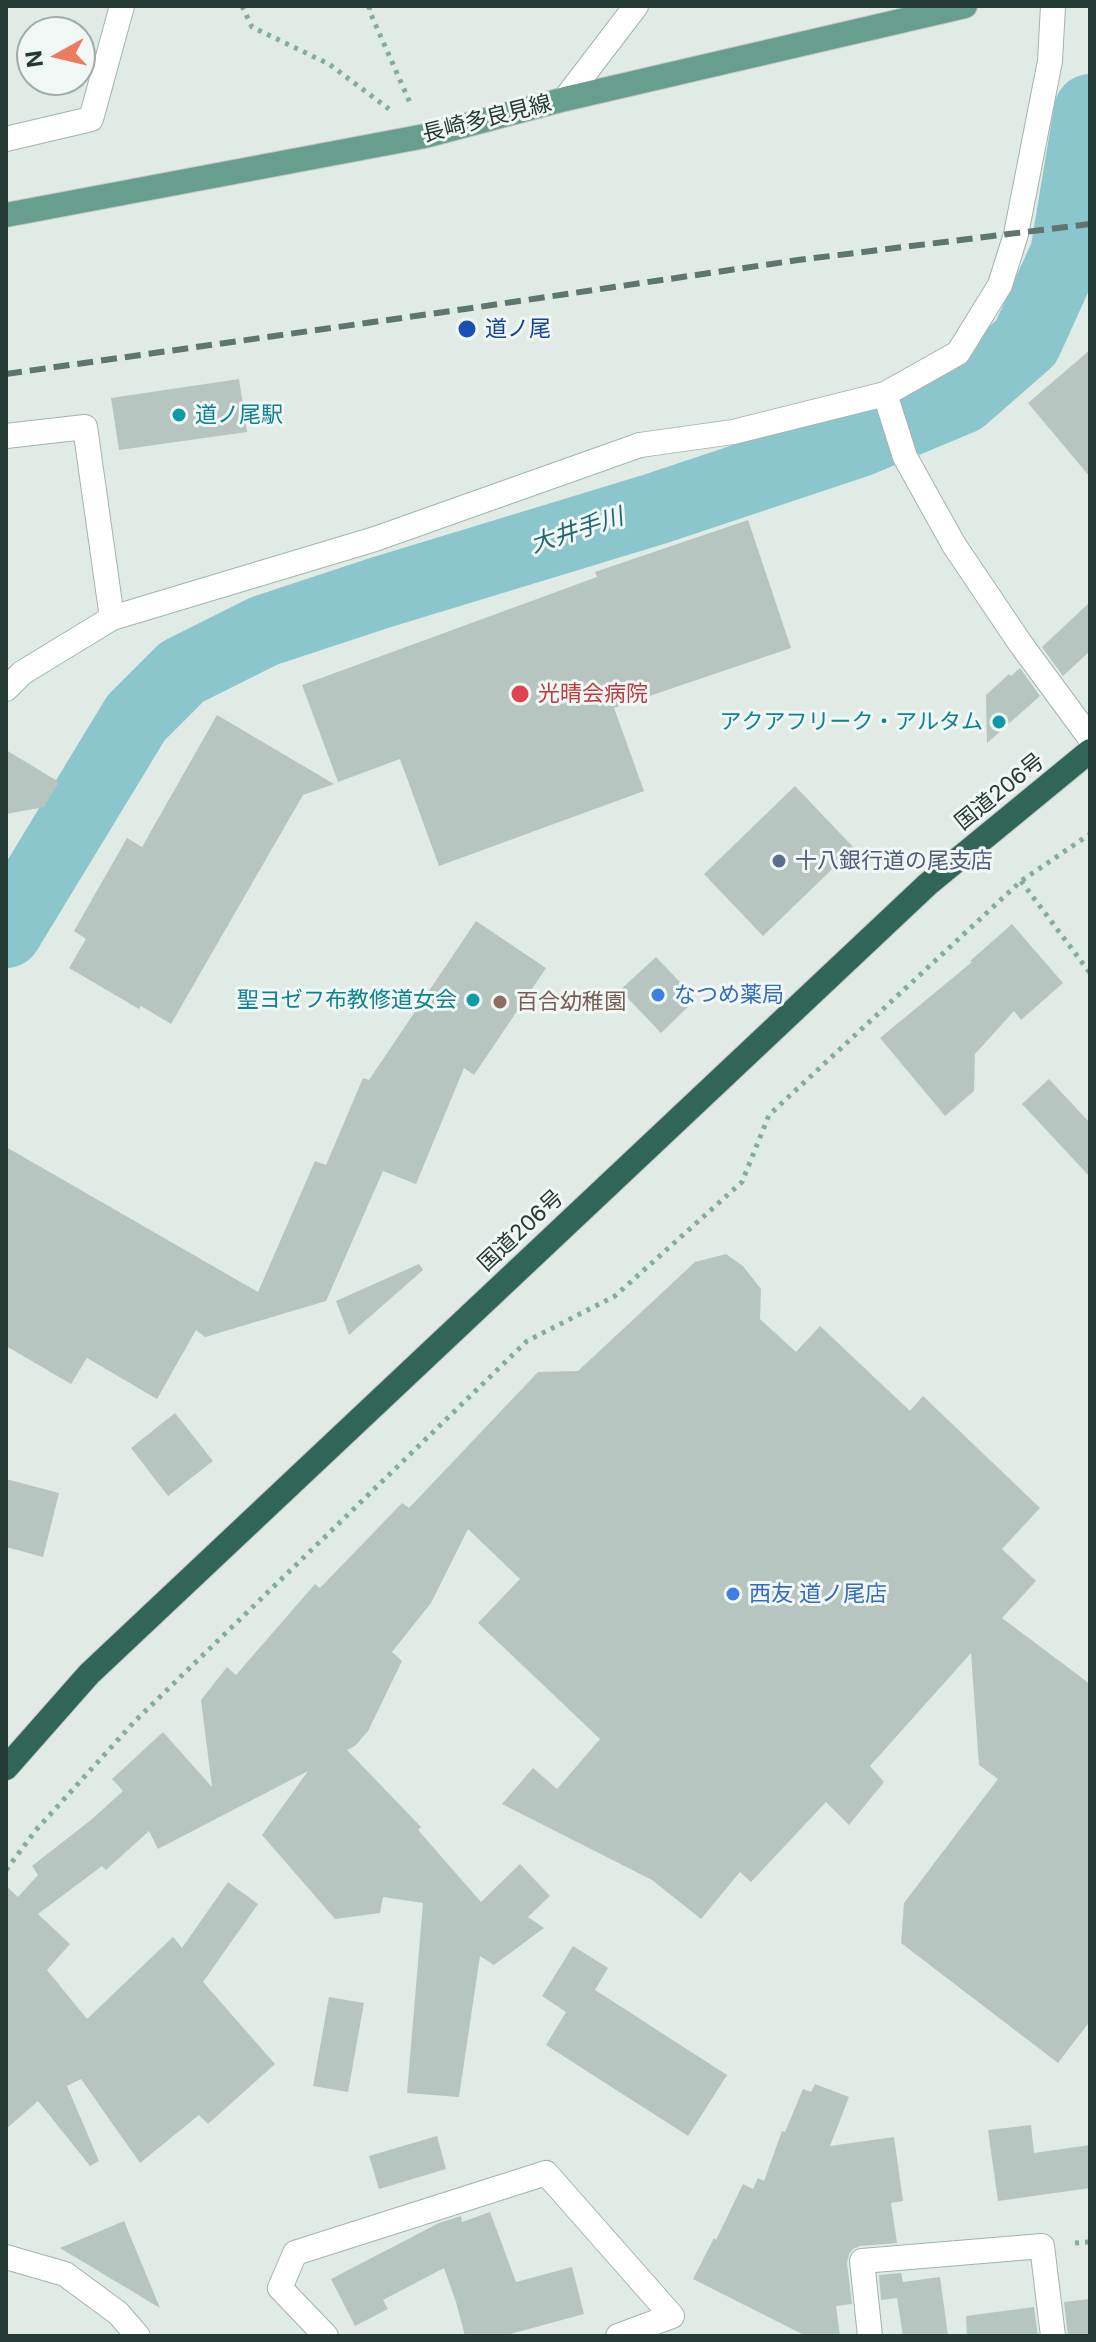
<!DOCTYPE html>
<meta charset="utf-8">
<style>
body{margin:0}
#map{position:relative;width:1096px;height:2342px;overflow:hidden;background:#e1ebe6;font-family:Inter,sans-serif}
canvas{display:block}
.frame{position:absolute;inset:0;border:8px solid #223a33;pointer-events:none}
.north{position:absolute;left:16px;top:16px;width:80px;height:80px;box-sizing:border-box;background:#f1f7f4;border:2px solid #9eaba7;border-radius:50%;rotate:262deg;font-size:22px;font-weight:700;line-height:32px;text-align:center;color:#223a33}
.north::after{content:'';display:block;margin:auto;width:28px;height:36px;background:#ea7c5f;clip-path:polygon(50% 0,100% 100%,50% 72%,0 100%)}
</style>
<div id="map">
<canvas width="1096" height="2342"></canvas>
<div class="frame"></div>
<div class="north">N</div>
</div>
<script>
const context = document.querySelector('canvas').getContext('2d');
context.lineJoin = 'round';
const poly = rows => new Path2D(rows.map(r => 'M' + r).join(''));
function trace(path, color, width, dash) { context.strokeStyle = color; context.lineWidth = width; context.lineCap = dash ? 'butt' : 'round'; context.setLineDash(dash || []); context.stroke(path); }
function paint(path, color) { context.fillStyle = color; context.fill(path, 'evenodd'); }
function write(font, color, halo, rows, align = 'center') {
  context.font = font + ' Inter,"Noto Sans JP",sans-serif'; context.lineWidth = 6; context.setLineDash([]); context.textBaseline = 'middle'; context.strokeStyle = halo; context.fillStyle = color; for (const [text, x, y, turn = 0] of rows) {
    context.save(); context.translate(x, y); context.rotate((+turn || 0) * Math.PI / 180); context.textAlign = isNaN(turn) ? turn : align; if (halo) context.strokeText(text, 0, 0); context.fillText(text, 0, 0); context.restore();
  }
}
const river = poly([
 [6,932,136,718,182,672,264,631,379,593,655,509,859,441,962,398,1026,342,1066,254,1090,110]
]);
const building = poly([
 [1090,350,1090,477,1028,403],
 [239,379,247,432,119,450,111,398],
 [748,520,791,648,614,708,644,791,439,866,400,759,338,782,302,685,597,577,595,572],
 [1090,602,1090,651,1063,676,1042,647],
 [1020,668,1040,696,987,743,986,695,1009,674,1011,676],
 [217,715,334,784,303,795,171,1024,141,1006,139,1009,69,968,86,939,74,931,127,838,142,847],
 [6,750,59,782,44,807,6,814],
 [795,786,854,848,763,936,704,874],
 [476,921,546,968,474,1075,464,1068,416,1184,383,1171,326,1301,205,1337,196,1330,157,1399,87,1358,71,1384,6,1346,6,1147,258,1292,315,1161,326,1165,363,1078,369,1080],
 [1012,924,1063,983,1021,1020,1014,1011,975,1054,974,1091,945,1116,880,1038,972,962,970,961],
 [656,957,696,999,661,1033,620,990],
 [1049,1079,1090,1123,1090,1177,1022,1104],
 [726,1254,743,1266,761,1289,760,1319,796,1352,820,1326,910,1411,923,1396,1040,1508,1002,1549,1036,1581,1002,1618,1090,1684,1090,2021,1058,2063,901,1943,904,1903,998,1779,979,1765,971,1653,870,1766,884,1782,849,1825,826,1802,751,1882,740,1872,701,1919,652,1880,502,1804,533,1768,557,1789,600,1739,478,1623,520,1579,468,1529,431,1603,392,1652,402,1661,368,1731,355,1746,347,1750,421,1827,418,1830,481,1902,520,1864,550,1896,528,1917,544,1928,494,1965,480,1956,459,2097,407,2093,423,1903,383,1897,380,1913,335,1919,262,1835,308,1771,158,1849,149,1831,106,1870,102,1866,38,1914,70,1944,47,1970,87,2019,173,1937,182,1948,228,1882,258,1904,203,1982,275,2064,208,2124,199,2115,140,2163,81,2079,67,2086,99,2161,90,2166,38,2101,6,2129,6,1886,18,1897,38,1875,32,1866,91,1820,123,1791,112,1779,163,1732,212,1787,201,1700,227,1667,236,1675,315,1584,320,1588,402,1503,409,1508,538,1372,578,1371,695,1262],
 [419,1264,423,1270,349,1335,336,1301],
 [175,1413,213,1461,168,1496,131,1448],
 [6,1479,59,1493,43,1557,6,1547],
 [573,1946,608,1968,595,1990,727,2075,688,2136,546,2045,566,2012,542,1996],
 [329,1997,364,2003,348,2092,313,2086],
 [815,2084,849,2097,830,2146,894,2137,903,2201,891,2203,897,2243,860,2246,853,2249,849,2254,847,2263,852,2304,836,2306,840,2336,806,2336,693,2279,714,2238,716,2240,743,2184,753,2189,758,2178,764,2181,782,2131,785,2132,803,2089,811,2092],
 [1031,2125,1034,2153,1090,2145,1090,2188,998,2201,988,2130],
 [437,2136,446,2169,379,2189,369,2156],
 [490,2212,516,2282,572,2267,584,2314,503,2336,465,2336,456,2302,444,2268,383,2300,388,2309,355,2326,331,2279,439,2223,461,2216,462,2222],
 [124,2221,160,2308,60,2248],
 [901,2273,903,2282,940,2277,948,2336,903,2336,897,2298,881,2300,879,2275],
 [1090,2299,1090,2336,1068,2336,1064,2302],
 [1034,2307,1038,2336,967,2336,966,2316]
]);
const path = poly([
 [242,6,252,27,329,64,389,109],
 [370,6,369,10,411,105],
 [1021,881,1090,973],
 [6,1870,36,1830,135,1721,527,1341,615,1296,742,1182,769,1115,1021,881,1090,834],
 [1075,2243,1090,2242]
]);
const street = poly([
 [565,99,636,6],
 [6,139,91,119,122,6],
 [885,394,905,457,954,545,1020,643,1090,738],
 [6,436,85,427,112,618],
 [640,445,733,432,885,394,958,353,1000,285,1016,234,1050,61,1053,6],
 [6,2257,65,2274,118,2313,138,2336],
 [326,2336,280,2288,295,2253,546,2173,672,2316,618,2336],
 [870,2336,862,2261,1042,2246,1053,2336]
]);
const secondary = poly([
 [6,689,22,673,112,618,375,539,640,445]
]);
const primary = poly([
 [6,215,425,136,565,99,965,6]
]);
const highway = poly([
 [6,1768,89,1674,928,884,1090,751]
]);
const rail = poly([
 [6,374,465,309,798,260,1090,224]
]);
const markers = [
 [467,329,10,"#1a4fb4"],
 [179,415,8,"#0f9aa8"],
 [520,694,10,"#e0444e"],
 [999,722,8,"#0f9aa8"],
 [779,861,8,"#5c6f8a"],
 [658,995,8,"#3f7fe0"],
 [473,1000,8,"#0f9aa8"],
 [500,1002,8,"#8d6e63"],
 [733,1594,8,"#3f7fe0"]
];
const streetNames = [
 ["長崎多良見線",487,119,-14],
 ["国道206号",1000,792,-39],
 ["国道206号",521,1231,-43]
];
const transitNames = [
 ["道ノ尾",485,329]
];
const cultureNames = [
 ["道ノ尾駅",195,415,"left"],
 ["アクアフリーク・アルタム",983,722],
 ["聖ヨゼフ布教修道女会",457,1000]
];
const healthNames = [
 ["光晴会病院",538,694]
];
const serviceNames = [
 ["十八銀行道の尾支店",795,861]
];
const shopNames = [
 ["なつめ薬局",674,995],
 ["西友 道ノ尾店",749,1594]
];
const educationNames = [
 ["百合幼稚園",516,1002]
];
const waterNames = [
 ["大井手川",577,531,-18]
];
trace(river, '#8bc6cd', 72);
paint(building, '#b6c5bf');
trace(street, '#a4b2ad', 26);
trace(secondary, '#a0b6ad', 26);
trace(primary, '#c1c8c6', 26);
trace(highway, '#c1c8c6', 26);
trace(path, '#83ad9e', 5, [4, 6]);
trace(street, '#fff', 24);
trace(secondary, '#fff', 24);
trace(primary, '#689e8e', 24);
trace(highway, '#306558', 24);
trace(rail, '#5d766e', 6, [16, 8]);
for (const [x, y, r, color] of markers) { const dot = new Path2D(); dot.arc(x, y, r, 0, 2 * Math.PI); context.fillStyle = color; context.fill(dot); trace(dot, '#f1f7f4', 3); }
write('22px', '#223a33', '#f1f7f4', streetNames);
write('22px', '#164399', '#f1f7f4', transitNames, 'left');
write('22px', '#0d838f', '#f1f7f4', cultureNames, 'right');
write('22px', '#be3a42', '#f1f7f4', healthNames, 'left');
write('22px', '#4e5e75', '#f1f7f4', serviceNames, 'left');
write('22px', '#366cbe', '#f1f7f4', shopNames, 'left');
write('22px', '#785e54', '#f1f7f4', educationNames, 'left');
write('italic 24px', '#206873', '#f1f7f4', waterNames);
</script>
